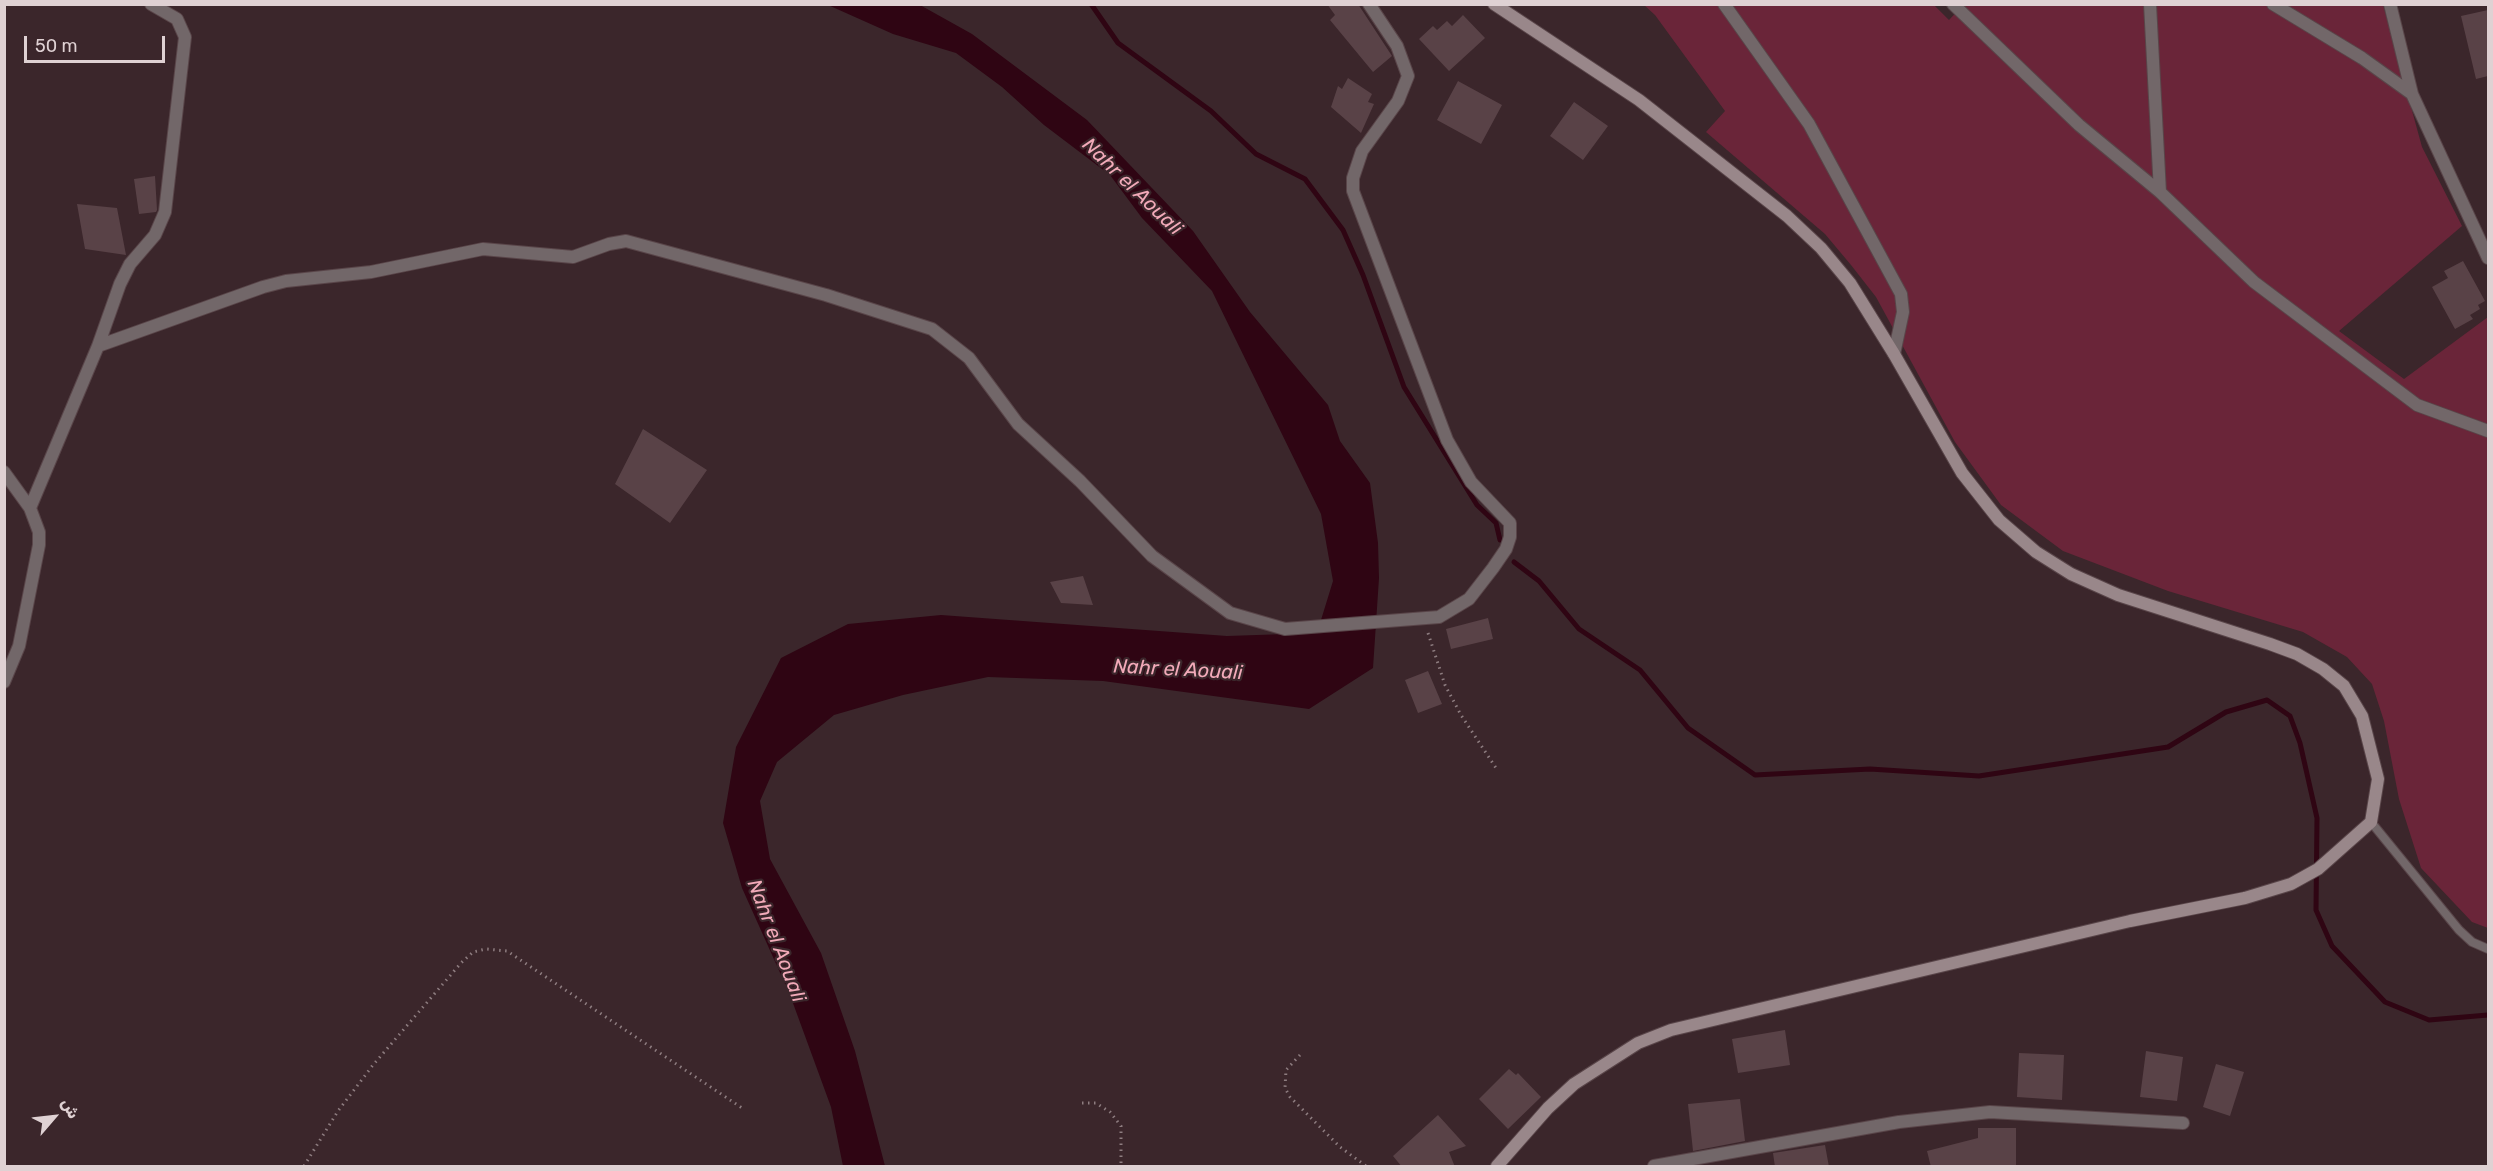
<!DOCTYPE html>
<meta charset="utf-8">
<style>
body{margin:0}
#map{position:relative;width:2493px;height:1171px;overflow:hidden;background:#3b262b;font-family:Rubik,"Noto Sans Arabic",sans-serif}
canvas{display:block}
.frame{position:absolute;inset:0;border:6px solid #dfd1d3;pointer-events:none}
.north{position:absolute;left:24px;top:1087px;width:60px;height:60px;-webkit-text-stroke:4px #3b262b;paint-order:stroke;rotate:62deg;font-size:16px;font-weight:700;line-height:24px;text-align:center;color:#dfd1d3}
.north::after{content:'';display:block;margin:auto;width:21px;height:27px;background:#dfd1d3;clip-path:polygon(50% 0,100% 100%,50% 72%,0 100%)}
.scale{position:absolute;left:24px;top:36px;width:141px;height:27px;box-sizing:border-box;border:3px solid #dfd1d3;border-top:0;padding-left:8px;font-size:18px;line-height:21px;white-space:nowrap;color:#dfd1d3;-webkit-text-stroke:4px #3b262b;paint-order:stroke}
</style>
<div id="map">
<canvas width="2493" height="1171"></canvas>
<div class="frame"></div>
<div class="north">ش</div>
<div class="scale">50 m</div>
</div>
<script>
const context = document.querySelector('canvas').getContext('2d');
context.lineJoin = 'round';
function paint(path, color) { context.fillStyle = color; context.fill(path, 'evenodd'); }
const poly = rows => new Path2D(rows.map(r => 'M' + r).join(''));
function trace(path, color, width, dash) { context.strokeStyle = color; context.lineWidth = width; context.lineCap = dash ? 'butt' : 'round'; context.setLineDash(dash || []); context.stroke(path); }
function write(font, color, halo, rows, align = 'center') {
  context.font = font + ' Rubik,sans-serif'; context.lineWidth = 4.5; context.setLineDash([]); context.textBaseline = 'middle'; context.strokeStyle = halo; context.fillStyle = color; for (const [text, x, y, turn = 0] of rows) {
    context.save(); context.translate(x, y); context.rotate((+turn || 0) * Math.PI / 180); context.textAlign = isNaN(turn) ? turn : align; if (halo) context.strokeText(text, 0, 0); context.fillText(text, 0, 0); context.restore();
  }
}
const green = poly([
 [1964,4,2383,5,2422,147,2462,226,2339,331,2404,379,2488,317,2488,928,2472,922,2421,868,2399,799,2384,721,2372,684,2347,657,2303,632,2168,591,2063,551,2001,505,1955,442,1876,297,1851,265,1825,234,1706,132,1725,111,1655,15,1644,5,1934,5,1949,20]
]);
const water = poly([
 [828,5,920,5,972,34,1087,120,1193,231,1250,312,1328,405,1340,441,1370,483,1378,543,1379,578,1373,668,1309,709,1103,681,988,677,903,695,834,715,777,762,760,801,770,859,821,953,855,1051,885,1166,843,1166,831,1107,790,995,742,888,723,823,736,747,781,658,848,624,941,615,1227,636,1317,633,1333,581,1321,514,1212,291,1142,218,1110,175,1044,125,1002,87,956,53,893,34]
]);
const stream = poly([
 [1091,4,1118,43,1211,111,1256,154,1305,179,1343,230,1363,275,1404,387,1477,505,1496,523,1500,540],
 [1514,562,1539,581,1579,629,1640,670,1688,728,1755,775,1870,769,1979,776,2168,747,2226,712,2267,700,2290,716,2300,743,2317,818,2316,910,2332,946,2385,1002,2429,1020,2488,1015]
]);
const building = poly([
 [1327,4,1358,4,1392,56,1373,72,1330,20,1335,15],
 [2488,10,2488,76,2476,79,2461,16],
 [1463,15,1485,38,1449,71,1419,39,1433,26,1437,30,1447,21,1452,26],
 [1348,78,1372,94,1368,102,1374,104,1361,133,1331,107,1338,86,1342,89],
 [1458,81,1502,105,1481,144,1437,120],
 [1574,102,1608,126,1583,160,1550,136],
 [155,176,157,210,156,212,139,214,134,179],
 [77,204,117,208,126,255,85,249],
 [2463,261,2485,301,2478,305,2480,309,2470,315,2473,319,2455,329,2432,287,2448,278,2444,271],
 [643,429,707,470,670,523,615,484],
 [1083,576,1093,605,1061,603,1050,582],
 [1488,618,1493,639,1451,649,1446,629],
 [1428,671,1442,704,1418,713,1405,680],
 [1785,1030,1790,1065,1738,1073,1732,1039],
 [2146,1051,2183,1057,2177,1101,2140,1097],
 [2019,1053,2064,1055,2062,1100,2017,1097],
 [2216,1064,2244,1072,2230,1116,2203,1107],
 [1509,1069,1516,1075,1518,1073,1541,1097,1508,1129,1479,1099],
 [1740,1099,1745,1141,1693,1151,1688,1104],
 [1438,1115,1466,1146,1449,1152,1455,1167,1402,1167,1393,1156],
 [1978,1128,2016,1128,2016,1167,1931,1167,1927,1151,1978,1138],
 [1825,1145,1829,1167,1775,1167,1773,1153]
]);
const path = poly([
 [1428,633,1445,685,1461,715,1496,768],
 [1300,1055,1286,1070,1285,1088,1290,1097,1340,1147,1366,1166],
 [1082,1103,1096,1103,1110,1112,1121,1126,1121,1166],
 [304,1166,338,1111,373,1065,461,963,473,952,486,949,507,951,742,1108]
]);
const lane = poly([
 [2371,822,2459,930,2472,942,2488,949]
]);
const street = poly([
 [1724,4,1809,124,1901,294,1903,312,1894,354],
 [1953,4,2079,125,2160,192,2254,282,2417,405,2488,431],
 [2150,4,2160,192],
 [2273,4,2362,58,2412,94],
 [2390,4,2412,94,2488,258],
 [98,346,120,284,130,264,155,235,165,212,185,37,177,19,151,4],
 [4,472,30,508,39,532,39,545,19,646,4,682],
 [30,508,98,346,263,287,286,281,371,272,483,249,573,257,609,244,626,241,826,295,932,329,969,358,1018,424,1080,481,1152,556,1230,613,1285,629,1439,617,1469,599,1493,568,1506,549,1510,537,1510,523,1471,482,1447,440,1353,191,1353,178,1362,151,1398,101,1408,76,1397,46,1369,4],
 [1654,1166,1899,1122,1990,1112,2183,1123]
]);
const secondary = poly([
 [1494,4,1639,100,1787,216,1821,248,1850,283,1894,354,1962,473,1999,520,2036,552,2071,574,2118,595,2270,644,2297,654,2323,669,2344,686,2362,716,2378,779,2371,822,2318,869,2291,884,2245,898,2130,921,1671,1030,1638,1043,1574,1084,1548,1108,1497,1166]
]);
const waterNames = [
 ["Nahr el Aouali",1132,187,44],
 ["Nahr el Aouali",1178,670,3],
 ["Nahr el Aouali",776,941,69]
];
paint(green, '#6a2539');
paint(water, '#2f0513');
trace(stream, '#2f0513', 5);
paint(building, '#594247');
trace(lane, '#594549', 10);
trace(street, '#594549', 14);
trace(secondary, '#594549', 14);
trace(path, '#8e7d80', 3, [1.5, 4.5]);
trace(lane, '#726769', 8);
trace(street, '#726769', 12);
trace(secondary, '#99878a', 12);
write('italic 20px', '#f2aab9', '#3b262b', waterNames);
</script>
